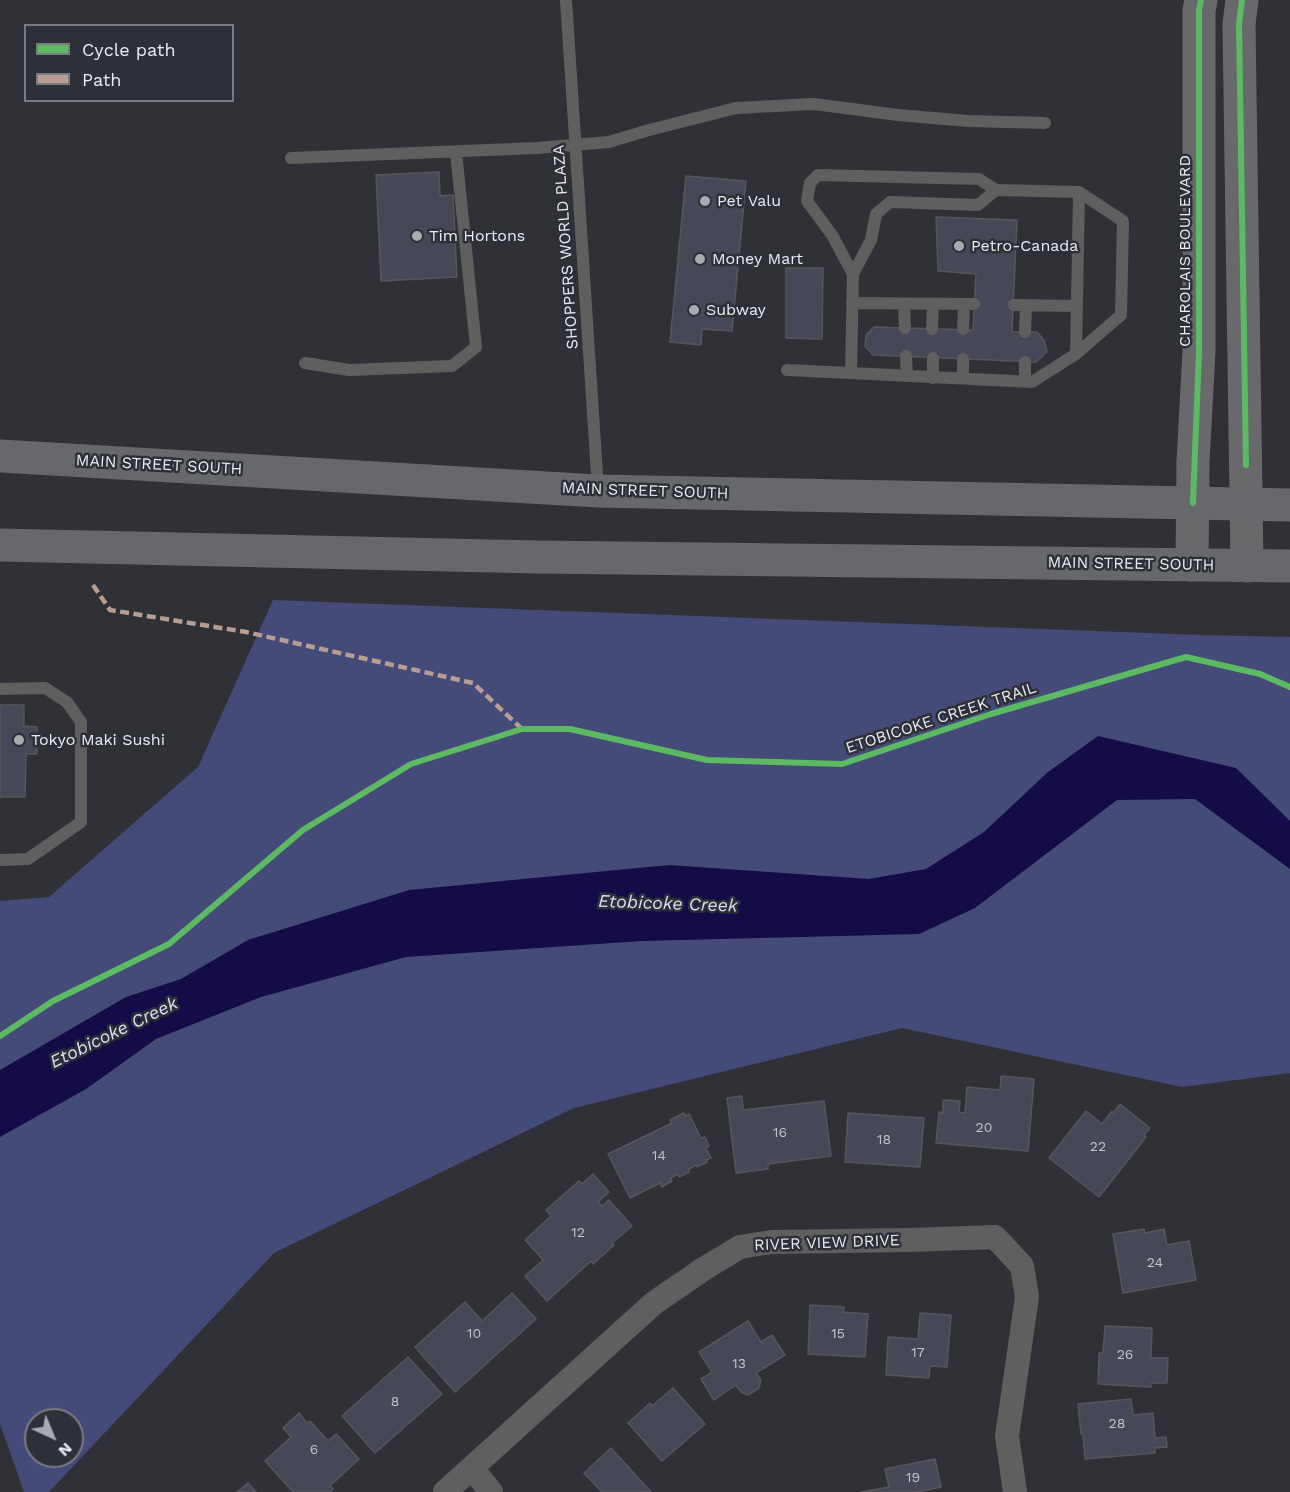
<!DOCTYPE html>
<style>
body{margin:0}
#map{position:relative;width:1290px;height:1492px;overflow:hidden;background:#303136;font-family:"Work Sans",sans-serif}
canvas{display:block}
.legend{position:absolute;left:24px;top:24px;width:210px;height:78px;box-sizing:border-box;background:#2e3038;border:2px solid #797b82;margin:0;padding:8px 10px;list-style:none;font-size:18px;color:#eaecf1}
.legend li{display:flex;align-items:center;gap:12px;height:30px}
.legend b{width:30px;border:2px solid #797b82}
.north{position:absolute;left:24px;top:1408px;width:60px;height:60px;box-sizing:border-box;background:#2e3038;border:2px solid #797b82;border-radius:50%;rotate:136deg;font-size:16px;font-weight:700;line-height:24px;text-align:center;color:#eaecf1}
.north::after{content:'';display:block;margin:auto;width:21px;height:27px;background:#a9abb0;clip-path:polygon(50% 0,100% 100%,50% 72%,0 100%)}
</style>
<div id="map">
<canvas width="1290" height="1492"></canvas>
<ul class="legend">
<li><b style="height:8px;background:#5cba63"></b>Cycle path</li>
<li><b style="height:8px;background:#b99d93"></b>Path</li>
</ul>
<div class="north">N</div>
</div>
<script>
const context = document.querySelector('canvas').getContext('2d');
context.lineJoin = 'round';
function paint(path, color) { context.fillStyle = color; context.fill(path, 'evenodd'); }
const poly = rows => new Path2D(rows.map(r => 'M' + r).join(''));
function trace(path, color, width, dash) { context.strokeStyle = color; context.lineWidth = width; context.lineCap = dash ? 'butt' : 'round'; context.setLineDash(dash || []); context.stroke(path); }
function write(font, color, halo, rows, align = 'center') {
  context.font = font + ' "Work Sans",sans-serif'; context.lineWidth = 5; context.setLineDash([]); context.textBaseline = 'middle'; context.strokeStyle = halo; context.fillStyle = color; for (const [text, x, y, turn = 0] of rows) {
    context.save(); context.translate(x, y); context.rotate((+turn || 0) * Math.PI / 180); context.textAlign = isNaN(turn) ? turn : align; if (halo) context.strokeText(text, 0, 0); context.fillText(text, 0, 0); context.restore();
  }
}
const green = poly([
 [273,600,1201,635,1290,637,1290,1073,1182,1087,902,1028,574,1108,274,1253,49,1492,24,1492,0,1424,0,901,49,897,198,767],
 [36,1420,72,1420,72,1456,36,1456]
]);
const water = poly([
 [1098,736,1236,768,1290,821,1290,869,1195,799,1117,800,975,908,919,934,642,941,406,957,261,997,156,1039,86,1089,0,1137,0,1070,126,997,181,979,248,940,409,890,669,865,869,879,926,869,984,832,1048,772]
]);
const building = poly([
 [439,172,440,196,453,195,457,277,381,281,376,175,439,172],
 [686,176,746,181,732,331,702,329,701,345,670,342,686,176],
 [936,217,1017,220,1012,332,1037,332,1044,340,1047,352,1036,362,873,355,865,346,866,335,874,327,973,330,976,274,938,271,936,217],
 [786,268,823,268,822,339,786,338,786,268],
 [0,705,24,705,24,726,37,727,37,754,26,754,25,797,0,797,0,705],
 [1001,1076,1034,1079,1028,1151,936,1143,939,1112,943,1113,943,1100,960,1101,959,1112,965,1113,967,1087,1000,1090,1001,1076],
 [742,1096,743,1110,824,1101,831,1156,768,1164,768,1169,736,1173,727,1098,742,1096],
 [1120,1104,1150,1128,1144,1135,1146,1137,1099,1197,1049,1158,1086,1111,1102,1124,1112,1111,1113,1113,1120,1104],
 [684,1113,685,1116,689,1114,701,1138,705,1137,709,1146,706,1148,711,1158,706,1160,707,1162,697,1167,696,1165,688,1170,689,1172,679,1177,678,1174,671,1178,672,1181,662,1187,660,1183,630,1198,608,1154,672,1123,670,1120,684,1113],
 [848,1113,924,1118,920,1167,845,1162,848,1113],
 [593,1174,609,1192,598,1202,602,1206,609,1200,632,1226,612,1243,614,1245,593,1264,591,1261,547,1301,525,1276,543,1260,525,1240,551,1216,546,1210,579,1181,582,1184,593,1174],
 [1144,1229,1145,1233,1164,1229,1167,1245,1189,1241,1196,1280,1123,1293,1113,1234,1144,1229],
 [512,1293,536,1319,455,1392,415,1347,465,1302,482,1321,512,1293],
 [810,1305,844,1307,843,1312,868,1314,865,1357,808,1354,810,1305],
 [920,1313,951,1315,947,1367,930,1366,929,1378,886,1375,888,1337,918,1339,920,1313],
 [748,1321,761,1342,772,1335,785,1355,756,1373,761,1380,759,1388,748,1395,741,1392,736,1385,714,1400,701,1379,712,1372,699,1352,748,1321],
 [1105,1326,1152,1328,1151,1358,1168,1358,1167,1383,1151,1383,1151,1387,1098,1384,1099,1353,1103,1353,1105,1326],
 [408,1357,442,1394,375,1453,342,1416,408,1357],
 [673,1388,705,1424,662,1461,628,1423,650,1403,652,1406,673,1388],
 [1131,1399,1133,1415,1153,1413,1155,1438,1166,1437,1167,1447,1155,1448,1155,1453,1085,1459,1083,1434,1081,1434,1078,1404,1131,1399],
 [299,1413,307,1423,310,1421,328,1441,336,1434,359,1459,330,1486,333,1489,330,1492,293,1492,265,1461,291,1437,283,1428,299,1413],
 [611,1448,651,1492,602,1492,584,1473,611,1448],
 [935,1459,941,1487,917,1492,861,1492,889,1487,885,1469,935,1459],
 [248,1483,256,1492,237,1492,248,1483]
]);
const lane = poly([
 [566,0,598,490],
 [291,158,537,148,609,142,649,130,736,108,814,104,898,115,968,121,1045,123],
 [818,175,979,179,996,190,1079,192,1123,221,1121,315,1076,354,1032,382,851,373,853,274,832,235,807,201,810,183,818,175],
 [853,274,871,240,876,214,890,202,978,205,996,190],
 [852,303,974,304],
 [904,304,905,328],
 [1014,305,1077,306],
 [932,329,933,304],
 [963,329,964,304],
 [1025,332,1026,305],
 [1076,354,1079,192],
 [906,356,907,376],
 [933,358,933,378],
 [1025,362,1025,381],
 [305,363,349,370,452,366,476,347,456,152],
 [787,370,851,373],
 [963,378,963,359],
 [0,689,45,688,67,702,81,722,81,822,28,859,0,860]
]);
const street = poly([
 [472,1468,491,1492],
 [445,1492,654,1303,705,1268,740,1247,771,1242,908,1240,995,1237,1022,1266,1027,1297,1007,1436,1015,1492]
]);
const secondary = poly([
 [1242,0,1239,24,1247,566],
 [1192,565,1193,462,1199,351,1199,10,1201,0]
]);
const primary = poly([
 [0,456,598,491,1290,505],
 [0,545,537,557,1290,566]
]);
const quiet = poly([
 [93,585,110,610,246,632,473,683,522,729]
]);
const cycleway = poly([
 [1242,0,1239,24,1246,465],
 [1193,503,1199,351,1199,10,1201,0],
 [0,1036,53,1001,169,944,303,830,411,764,522,729,570,729,707,760,842,764,991,714,1186,657,1260,674,1290,687]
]);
const markers = [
 [705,201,6,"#a9abb0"],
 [417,236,6,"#a9abb0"],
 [959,246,6,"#a9abb0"],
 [700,259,6,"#a9abb0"],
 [694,310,6,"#a9abb0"],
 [19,740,6,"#a9abb0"]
];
const numberNames = [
 ["20",984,1128],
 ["16",780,1133],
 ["18",884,1140],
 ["22",1098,1147],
 ["14",659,1156],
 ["12",578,1233],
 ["24",1155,1263],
 ["10",474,1334],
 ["15",838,1334],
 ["17",918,1353],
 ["26",1125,1355],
 ["13",739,1364],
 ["8",395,1402],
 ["28",1117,1424],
 ["6",314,1450],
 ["19",913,1478]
];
const poiNames = [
 ["Pet Valu",717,201],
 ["Tim Hortons",429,236],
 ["Petro-Canada",971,246],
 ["Money Mart",712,259],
 ["Subway",706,310],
 ["Tokyo Maki Sushi",31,740]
];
const streetNames = [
 ["SHOPPERS WORLD PLAZA",566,247,-94],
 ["CHAROLAIS BOULEVARD",1185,251,-90],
 ["MAIN STREET SOUTH",159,465,3],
 ["MAIN STREET SOUTH",645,491,2],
 ["MAIN STREET SOUTH",1131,564,1],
 ["ETOBICOKE CREEK TRAIL",941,718,-18],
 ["RIVER VIEW DRIVE",827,1243,-2]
];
const waterNames = [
 ["Etobicoke Creek",668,904,2],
 ["Etobicoke Creek",114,1033,-26]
];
paint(green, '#454b79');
paint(water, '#130c49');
paint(building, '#474857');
trace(building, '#56565a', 1.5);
trace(lane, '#5f5f60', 12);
trace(street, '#5f5f60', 24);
trace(secondary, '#69696c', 33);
trace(primary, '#67686b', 33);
trace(quiet, '#b99d93', 4.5, [9, 4.5]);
trace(cycleway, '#5cba63', 6);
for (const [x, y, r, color] of markers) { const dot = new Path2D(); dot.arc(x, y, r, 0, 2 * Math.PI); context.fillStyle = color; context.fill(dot); trace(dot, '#2e3038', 2); }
write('14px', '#c1c3ca', null, numberNames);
write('16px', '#eaecf1', '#2e3038', poiNames, 'left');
write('16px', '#eaecf1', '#2e3038', streetNames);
write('italic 18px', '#d9def3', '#2e3038', waterNames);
</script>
